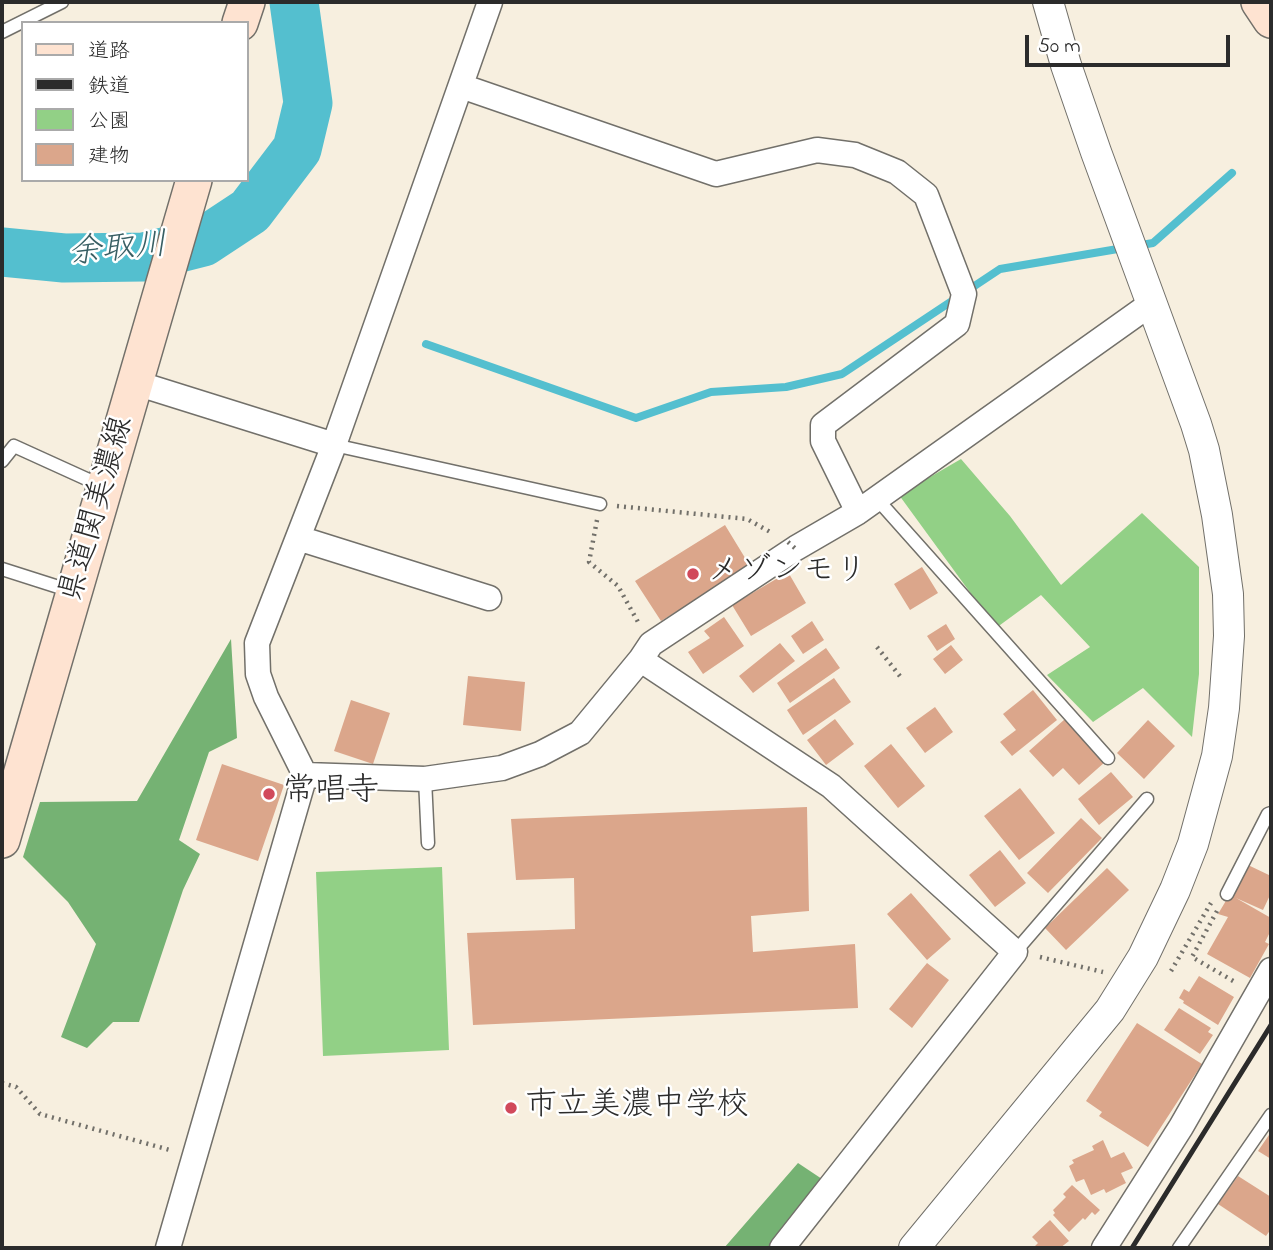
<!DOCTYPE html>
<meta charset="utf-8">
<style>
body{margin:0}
#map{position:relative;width:1273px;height:1250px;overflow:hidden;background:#f7efdf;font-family:"Indie Flower","Klee One",sans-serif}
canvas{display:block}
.frame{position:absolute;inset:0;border:4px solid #2b2b2b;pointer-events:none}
.legend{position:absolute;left:21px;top:21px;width:228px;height:161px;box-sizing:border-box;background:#fff;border:2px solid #aaa;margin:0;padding:9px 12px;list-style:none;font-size:21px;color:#2b2b2b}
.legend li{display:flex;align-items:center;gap:14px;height:35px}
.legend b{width:35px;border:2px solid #aaa}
.scale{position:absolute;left:1025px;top:35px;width:205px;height:32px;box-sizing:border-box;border:4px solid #2b2b2b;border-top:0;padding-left:9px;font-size:21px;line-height:24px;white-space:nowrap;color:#2b2b2b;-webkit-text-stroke:5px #fff;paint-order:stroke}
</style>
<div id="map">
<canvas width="1273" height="1250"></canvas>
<div class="frame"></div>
<ul class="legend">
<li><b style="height:9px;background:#fee3d1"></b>道路</li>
<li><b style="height:9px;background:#2b2b2b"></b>鉄道</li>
<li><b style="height:19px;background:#92d086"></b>公園</li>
<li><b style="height:19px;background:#dba68b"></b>建物</li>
</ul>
<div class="scale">50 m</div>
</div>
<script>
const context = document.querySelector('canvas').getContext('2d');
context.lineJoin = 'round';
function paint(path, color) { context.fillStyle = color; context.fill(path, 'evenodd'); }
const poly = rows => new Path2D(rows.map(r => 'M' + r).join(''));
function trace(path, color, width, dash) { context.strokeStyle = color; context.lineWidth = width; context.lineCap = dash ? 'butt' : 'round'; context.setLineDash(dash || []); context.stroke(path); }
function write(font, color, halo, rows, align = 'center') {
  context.font = font + ' "Indie Flower","Klee One",sans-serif'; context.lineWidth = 5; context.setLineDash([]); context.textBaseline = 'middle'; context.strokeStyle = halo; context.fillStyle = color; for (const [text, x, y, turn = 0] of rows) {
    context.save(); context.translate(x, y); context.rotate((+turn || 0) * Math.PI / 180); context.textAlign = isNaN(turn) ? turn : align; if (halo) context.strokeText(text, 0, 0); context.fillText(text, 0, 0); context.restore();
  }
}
const green = poly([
 [961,459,1010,516,1061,585,1142,513,1199,567,1199,674,1192,737,1143,688,1093,722,1047,675,1090,647,1041,595,996,628,899,495],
 [442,867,449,1050,323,1056,316,872]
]);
const forest = poly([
 [231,639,237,738,209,752,179,840,200,854,183,890,139,1022,113,1022,87,1048,61,1037,96,944,68,902,23,857,40,802,137,801],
 [798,1163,825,1181,767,1248,724,1248]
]);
const stream = poly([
 [426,344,636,418,711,392,786,387,842,374,1000,269,1153,243,1232,173]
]);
const river = poly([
 [2,252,64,258,144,257,203,242,250,211,297,149,308,103,294,2]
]);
const building = poly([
 [725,525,750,566,661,621,635,581],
 [922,567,938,593,910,610,894,584],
 [788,572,806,603,751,636,732,605],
 [724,617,744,646,703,674,688,652,710,638,704,631],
 [812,621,824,640,803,654,791,636],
 [946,624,955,639,937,651,927,636],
 [780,643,795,661,753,693,739,676],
 [951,645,963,660,945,674,933,659],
 [826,648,840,668,790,703,777,683],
 [468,676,525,682,521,731,463,725],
 [834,678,851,702,803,735,787,710],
 [1033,690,1057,720,1012,756,1000,742,1016,730,1003,714],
 [351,700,390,713,373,764,334,751],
 [935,707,953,732,925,753,906,728],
 [835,719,854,744,826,765,807,740],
 [1065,719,1105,762,1079,785,1063,768,1053,777,1029,751],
 [1148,720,1175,746,1144,779,1117,753],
 [891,744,925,786,898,808,864,766],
 [222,764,284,785,258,861,196,840],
 [1111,772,1133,797,1099,825,1078,799],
 [1020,788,1055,833,1019,860,984,816],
 [807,807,809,911,751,916,753,952,855,944,858,1008,473,1025,467,933,575,929,574,878,516,880,511,819],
 [1081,818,1102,838,1048,893,1027,873],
 [1000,850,1026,883,995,907,969,875],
 [1248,865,1271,876,1271,893,1263,910,1236,898,1271,918,1271,930,1265,942,1269,944,1250,978,1207,954,1228,917,1218,914,1230,894,1233,896],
 [1107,868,1129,890,1066,950,1045,928],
 [911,893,951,939,927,960,887,914],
 [927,963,949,980,912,1028,889,1009],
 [1199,976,1234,997,1218,1025,1183,1003,1184,1001,1179,998,1184,989,1189,992],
 [1179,1008,1211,1028,1208,1032,1213,1035,1200,1054,1164,1030],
 [1137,1023,1202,1064,1148,1147,1099,1116,1102,1112,1086,1101],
 [1271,1132,1271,1159,1258,1151],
 [1103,1140,1111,1158,1124,1152,1133,1168,1121,1173,1126,1183,1106,1193,1104,1189,1091,1195,1084,1179,1076,1182,1069,1166,1074,1163,1072,1160,1094,1150,1092,1146],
 [1238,1176,1271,1197,1271,1229,1266,1236,1218,1204],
 [1072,1185,1100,1210,1095,1215,1092,1212,1085,1220,1083,1218,1069,1232,1053,1215,1055,1213,1053,1210,1066,1197,1063,1194],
 [1050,1220,1069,1241,1060,1248,1033,1248,1038,1243,1032,1237]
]);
const path = poly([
 [617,506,747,519,772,533],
 [597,520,589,562,618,586,638,622],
 [877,647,903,680],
 [1217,911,1192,957,1235,982],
 [1040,957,1103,972],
 [1171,971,1211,903],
 [2,1083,16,1087,40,1114,170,1150]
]);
const service = poly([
 [2,32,62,2],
 [334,445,600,504],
 [2,461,14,446,102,486],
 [877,499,1108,758],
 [2,569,71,591],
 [425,779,428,843],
 [1227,894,1268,814,1271,813],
 [1015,952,1147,799],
 [1179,1248,1271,1115]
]);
const minor = poly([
 [461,86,716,174,817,150,855,155,897,172,926,195,964,294,957,324,823,425,823,441,858,512],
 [136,383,334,445],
 [298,538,489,598],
 [641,660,831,786,1015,952,782,1248],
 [305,775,425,779,502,768,540,754,580,733,641,659,651,644,796,548,858,512,1152,303],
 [168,1248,305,775,266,697,258,674,257,643,334,445,490,2],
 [1104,1248,1181,1127,1271,970]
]);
const tertiary = poly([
 [914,1248,1110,1010,1143,957,1175,890,1193,844,1217,756,1224,708,1229,636,1228,594,1217,515,1204,450,1196,424,1096,152,1066,65,1048,2]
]);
const secondary = poly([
 [1259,2,1271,20],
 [240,23,247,2],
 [2,840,194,180]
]);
const rail = poly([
 [1132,1248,1271,1025]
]);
const pathBridge = poly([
 [788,542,797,550]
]);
const markers = [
 [693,574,7,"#d1495b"],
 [269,794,7,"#d1495b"],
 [511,1108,7,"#d1495b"]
];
const streetNames = [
 ["県道関美濃線",99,510,-74]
];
const poiNames = [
 ["メゾンモリ",707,574],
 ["常唱寺",283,794],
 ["市立美濃中学校",525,1108]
];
const waterNames = [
 ["余取川",118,252,-5]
];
paint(green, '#92d086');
paint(forest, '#75b273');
trace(stream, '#54bfcf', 8);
trace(river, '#54bfcf', 49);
paint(building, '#dba68b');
trace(service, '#72706a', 15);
trace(minor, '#72706a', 27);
trace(tertiary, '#72706a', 32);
trace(secondary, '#72706a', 38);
trace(path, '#72706a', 4.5, [2, 5]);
trace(service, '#fff', 12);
trace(minor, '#fff', 24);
trace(tertiary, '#fff', 30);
trace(secondary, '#fee3d1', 35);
trace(rail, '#2b2b2b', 5);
trace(pathBridge, '#72706a', 4.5, [2, 5]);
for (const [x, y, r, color] of markers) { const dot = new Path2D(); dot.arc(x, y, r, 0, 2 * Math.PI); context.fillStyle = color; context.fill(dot); trace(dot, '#fff', 2.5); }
write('32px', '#2b2b2b', '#fff', streetNames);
write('32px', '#2b2b2b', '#fff', poiNames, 'left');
write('italic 33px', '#395f64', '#fff', waterNames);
</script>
